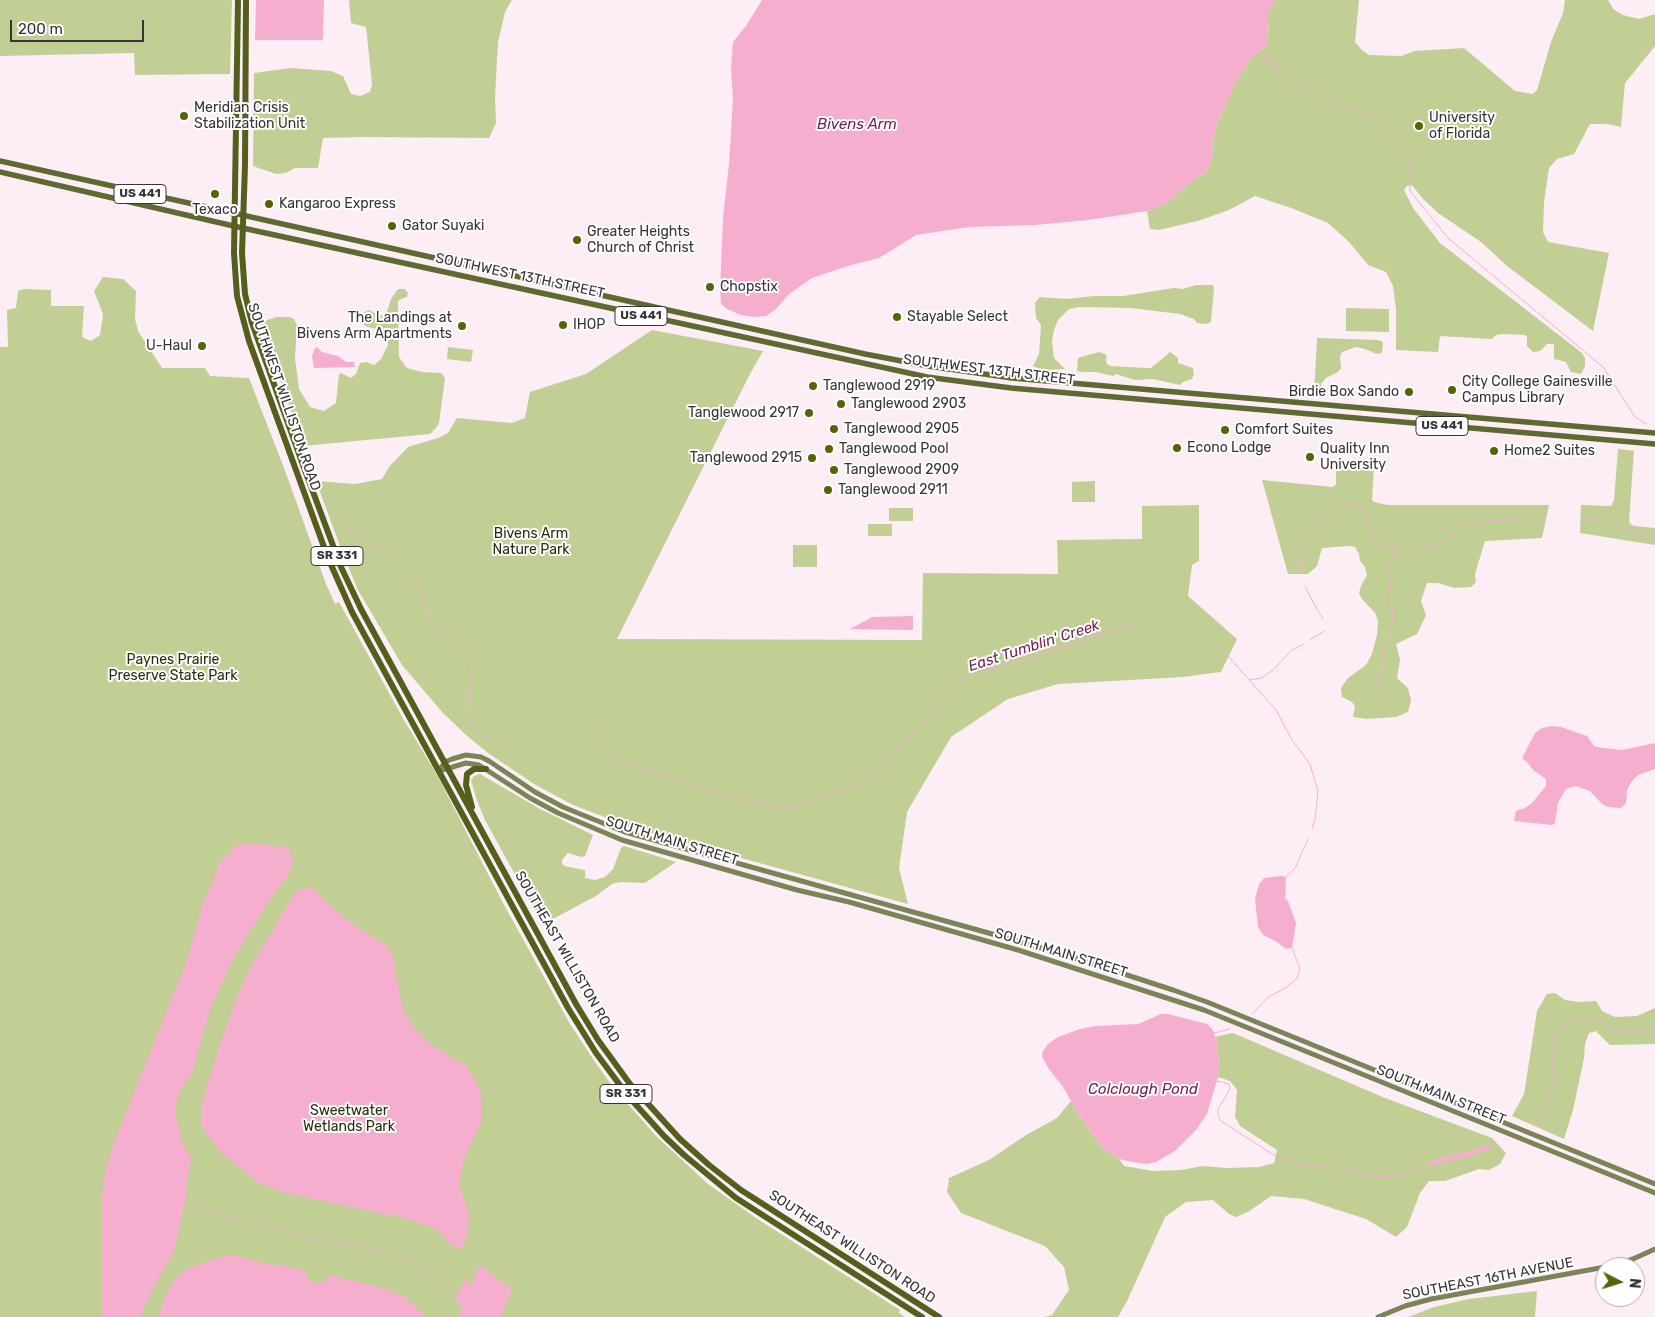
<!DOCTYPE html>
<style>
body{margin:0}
#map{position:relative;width:1655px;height:1317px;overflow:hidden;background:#fceef4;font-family:Rubik,sans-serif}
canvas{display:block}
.north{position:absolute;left:1595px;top:1257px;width:50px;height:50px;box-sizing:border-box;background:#fff;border:1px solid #afadae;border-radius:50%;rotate:95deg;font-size:14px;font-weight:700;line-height:20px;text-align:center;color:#383335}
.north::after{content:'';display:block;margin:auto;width:18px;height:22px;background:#566306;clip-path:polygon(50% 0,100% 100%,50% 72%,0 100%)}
.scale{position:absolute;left:10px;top:20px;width:134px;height:22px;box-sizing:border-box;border:2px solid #383335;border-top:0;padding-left:6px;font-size:15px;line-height:18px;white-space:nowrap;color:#383335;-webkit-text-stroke:4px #fff;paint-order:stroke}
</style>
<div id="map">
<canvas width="1655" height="1317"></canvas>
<div class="north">N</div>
<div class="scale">200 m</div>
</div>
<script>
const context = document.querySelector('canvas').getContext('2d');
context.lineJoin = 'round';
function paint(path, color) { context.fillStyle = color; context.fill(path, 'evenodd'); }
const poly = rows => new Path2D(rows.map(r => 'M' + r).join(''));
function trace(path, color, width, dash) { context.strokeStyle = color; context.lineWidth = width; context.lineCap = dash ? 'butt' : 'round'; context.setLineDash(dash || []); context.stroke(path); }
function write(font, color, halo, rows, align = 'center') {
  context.font = font + ' Rubik,sans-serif'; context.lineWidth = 4; context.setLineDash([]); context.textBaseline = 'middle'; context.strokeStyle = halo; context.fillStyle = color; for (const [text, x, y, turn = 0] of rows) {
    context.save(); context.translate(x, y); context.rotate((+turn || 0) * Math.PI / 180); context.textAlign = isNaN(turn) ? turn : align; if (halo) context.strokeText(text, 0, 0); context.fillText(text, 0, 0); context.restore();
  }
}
const green = poly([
 [0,0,232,0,230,74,135,75,134,53,0,56],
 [349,0,512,0,505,12,498,42,495,98,496,123,489,138,361,137,323,138,318,168,295,168,286,173,276,174,253,166,254,73,291,68,331,71,343,76,351,94,360,96,370,92,372,84,366,27,351,23],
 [1275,0,1359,0,1355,42,1362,50,1369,55,1402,56,1414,51,1464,48,1515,91,1533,94,1537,90,1551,42,1563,13,1565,0,1608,0,1613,9,1623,15,1639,19,1655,14,1655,46,1625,83,1621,127,1607,124,1590,124,1574,154,1557,159,1549,168,1544,202,1543,232,1548,242,1609,253,1593,331,1507,266,1481,242,1438,213,1423,199,1412,185,1407,186,1404,190,1413,208,1440,243,1582,353,1585,358,1585,366,1581,374,1571,372,1566,362,1554,359,1554,344,1547,344,1540,351,1533,352,1527,346,1527,337,1525,335,1502,334,1496,335,1492,339,1440,336,1438,352,1396,350,1396,309,1393,286,1386,272,1368,265,1349,242,1328,223,1294,209,1255,196,1229,210,1201,220,1159,230,1150,229,1147,211,1165,204,1195,178,1206,173,1212,159,1213,141,1217,124,1236,81,1252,57,1266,46,1268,36,1267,16],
 [103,277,123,279,136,291,135,319,138,331,162,368,205,368,210,376,249,378,284,468,326,584,335,604,339,602,405,722,436,773,503,903,570,1024,595,1062,613,1087,656,1136,708,1184,756,1218,900,1310,899,1313,905,1317,0,1317,0,347,8,347,7,310,16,308,18,291,24,289,51,290,51,306,84,306,82,337,91,341,100,335,103,314,94,291],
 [1196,285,1213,285,1214,288,1211,322,1206,324,1197,323,1194,319,1180,314,1131,308,1079,307,1069,309,1058,320,1054,330,1052,341,1054,358,1065,369,1042,370,1033,366,1039,354,1041,325,1036,318,1035,303,1040,297,1067,299,1094,296,1123,296,1174,288,1183,289],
 [398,289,405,289,408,293,407,297,399,300,398,302,399,357,406,367,410,369,422,372,441,373,445,378,439,423,436,428,430,434,303,446,261,324,262,322,276,317,290,317,294,319,297,325,295,358,299,389,310,407,324,411,336,403,339,374,341,373,351,378,356,374,360,363,367,362,374,365,381,359,388,345,388,337,382,330,368,327,364,325,362,319,363,313,369,310,378,315,386,315,391,299],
 [1346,308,1389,309,1389,332,1346,331],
 [652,330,763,351,750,374,617,639,922,640,923,573,1058,574,1057,540,1142,539,1142,506,1199,505,1199,561,1192,565,1188,596,1237,639,1221,672,1183,677,1058,684,1008,699,951,737,907,812,899,868,908,904,636,829,573,805,534,784,488,753,466,735,443,713,402,665,358,590,344,557,316,481,355,484,382,479,389,467,408,447,438,438,448,433,457,418,512,423,525,418,530,392,586,374],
 [1317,338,1378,340,1383,342,1382,353,1377,354,1365,349,1356,347,1342,352,1340,357,1341,368,1338,372,1326,378,1321,384,1323,391,1319,394,1314,393],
 [448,347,473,350,471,362,447,359],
 [1099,352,1105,354,1107,357,1106,360,1107,364,1111,366,1146,368,1151,368,1170,352,1178,358,1178,363,1193,368,1194,374,1192,379,1183,382,1180,385,1153,379,1135,380,1116,374,1113,376,1096,372,1082,372,1077,371,1078,358],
 [1618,449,1634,451,1629,520,1630,524,1634,526,1655,528,1655,545,1580,533,1581,505,1607,506,1611,506,1614,500],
 [1336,462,1363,468,1374,468,1372,500,1374,502,1387,505,1549,505,1542,538,1485,541,1475,574,1476,582,1471,587,1454,588,1438,583,1427,583,1421,601,1426,615,1417,634,1396,644,1400,660,1397,678,1408,688,1411,701,1408,712,1396,717,1367,719,1353,717,1355,706,1352,702,1342,697,1341,688,1348,678,1366,665,1372,654,1377,635,1378,621,1375,613,1362,599,1359,593,1361,586,1367,575,1365,567,1360,561,1359,554,1355,547,1349,546,1322,548,1317,566,1308,574,1288,574,1262,480,1333,487,1336,484],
 [1095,481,1095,502,1072,502,1072,482],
 [889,508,913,508,913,521,889,521],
 [868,524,892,524,892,536,868,536],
 [793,545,817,545,817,567,793,567],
 [480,774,540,809,593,835,585,856,581,857,568,853,562,860,562,863,564,866,585,870,585,878,595,880,605,877,613,869,621,848,624,846,676,862,645,883,620,882,612,884,596,896,551,920,540,920,485,820,476,798,471,780,474,776],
 [1555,993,1565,1000,1578,1002,1596,1001,1602,1011,1615,1017,1637,1016,1655,1008,1655,1044,1610,1045,1596,1031,1589,1033,1585,1044,1584,1058,1573,1110,1564,1139,1512,1116,1524,1094,1537,1011,1547,994],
 [1233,1033,1385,1098,1492,1138,1506,1153,1500,1164,1489,1170,1479,1169,1445,1181,1429,1181,1420,1193,1407,1227,1396,1237,1366,1219,1304,1199,1271,1196,1248,1212,1236,1217,1229,1214,1213,1200,1186,1202,1165,1217,1128,1299,1118,1317,1045,1317,1052,1315,1069,1290,1064,1267,1045,1246,961,1213,947,1192,949,1178,989,1160,1026,1135,1057,1118,1071,1101,1079,1115,1101,1146,1119,1159,1124,1166,1153,1171,1181,1170,1203,1166,1227,1168,1259,1167,1274,1163,1277,1150,1240,1126,1235,1117,1237,1090,1230,1081,1218,1077,1219,1067,1217,1043,1215,1037],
 [1537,1291,1535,1317,1408,1317,1434,1307,1469,1299]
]);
const water = poly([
 [256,0,324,0,323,40,255,40],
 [762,0,1275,0,1275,2,1267,16,1268,36,1266,46,1252,57,1236,81,1217,124,1213,141,1212,159,1206,173,1195,178,1165,204,1147,211,1088,220,1035,225,969,227,916,235,879,258,851,265,812,278,789,294,776,309,766,316,753,317,741,315,727,309,721,304,720,290,723,218,729,164,733,98,731,70,733,42,746,26],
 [317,347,322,352,338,356,346,362,354,362,355,367,314,368,312,356,315,348],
 [913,616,913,630,850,629,872,617],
 [1552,726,1561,727,1587,736,1594,746,1603,748,1622,750,1655,743,1655,769,1638,775,1632,781,1627,790,1626,803,1621,808,1608,807,1602,804,1590,791,1575,786,1566,789,1558,803,1555,823,1552,825,1514,821,1516,811,1525,808,1532,803,1546,786,1546,779,1533,770,1527,762,1522,758,1535,733,1542,728],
 [247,843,288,847,293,860,288,875,266,905,232,961,210,1009,192,1073,178,1093,175,1114,183,1144,191,1158,184,1206,173,1255,160,1275,142,1311,141,1317,101,1317,102,1291,102,1193,105,1173,113,1145,186,963,203,903,215,876,218,865,235,846],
 [1281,876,1286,877,1285,898,1288,901,1296,923,1292,948,1286,949,1277,942,1263,935,1258,927,1255,898,1259,884,1264,878],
 [313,887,324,900,354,925,387,946,392,954,403,1010,415,1029,431,1045,465,1065,477,1083,481,1094,481,1122,463,1162,459,1185,470,1218,463,1250,453,1246,435,1228,403,1218,282,1192,258,1182,221,1153,201,1126,201,1107,217,1053,233,1007,249,970,292,897,298,890],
 [1161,1014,1168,1014,1207,1024,1213,1030,1217,1043,1219,1067,1218,1077,1207,1114,1196,1130,1175,1151,1156,1162,1147,1164,1132,1162,1119,1159,1101,1146,1079,1115,1063,1087,1049,1069,1042,1057,1043,1051,1048,1044,1058,1037,1080,1029,1095,1026,1138,1024],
 [234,1255,263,1263,301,1269,306,1274,307,1280,319,1283,326,1281,329,1275,379,1287,405,1297,426,1317,159,1317,163,1301,175,1278,189,1268,216,1258],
 [481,1266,485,1268,512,1290,504,1307,501,1317,459,1317,461,1304,458,1302,454,1302,465,1279,472,1285,477,1268]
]);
const stream = poly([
 [1259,51,1279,71,1299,85,1318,95,1365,114,1394,136,1407,152,1410,164,1410,191,1448,238,1603,367,1635,417,1646,424],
 [1583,521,1596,519,1613,520,1628,530,1648,538,1655,539],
 [339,523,398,561,414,577,429,616,435,625,463,648,472,662,467,710,472,724,485,736,500,743],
 [1301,571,1300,557,1314,529,1330,514,1350,504,1363,507,1368,524,1376,542,1393,548,1427,547,1447,540,1462,526,1489,520,1541,522],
 [1305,586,1313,602,1323,619],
 [1310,640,1324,631],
 [1214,645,1228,656,1276,710,1292,740,1310,764,1318,791,1315,819,1312,829],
 [1250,680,1261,678,1273,670,1292,650,1304,644],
 [1391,693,1378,681,1382,656,1393,620,1389,572,1393,549],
 [591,728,616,758,638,768,713,793,788,809,874,778,961,679,1133,625],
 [1286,877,1295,868,1308,839],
 [1252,1014,1267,998,1287,987,1297,978,1300,969,1292,948],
 [1214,1033,1230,1029],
 [1217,1081,1229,1084,1230,1089,1218,1109,1218,1116,1221,1121,1272,1154,1301,1164,1338,1168,1364,1176,1395,1177,1431,1163],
 [1536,1125,1546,1111,1551,1094,1555,1075,1552,1057,1556,1036,1567,1024,1578,1020,1595,1020,1622,1032,1631,1033,1655,1030],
 [184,1206,325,1241,381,1251,409,1259,442,1282,459,1291]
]);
const canal = poly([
 [1431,1163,1488,1148]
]);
const secondary = poly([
 [439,771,445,762,452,759,466,755,481,757,489,761,535,792,563,807,625,832,1021,942,1081,960,1173,990,1207,1002,1655,1184],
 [439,771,466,763,479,765,530,798,558,813,622,840,797,890,849,902,1018,950,1204,1010,1655,1193],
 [1607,1267,1633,1259,1655,1249],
 [1378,1317,1405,1306,1431,1299,1605,1267]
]);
const primary = poly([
 [0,161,865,354,928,366,1012,378,1655,433],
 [0,172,238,227,927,377,1011,388,1655,444],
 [1420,421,1454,420,1458,417]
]);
const trunk = poly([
 [238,0,234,253,237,296,249,341,328,558,352,612,568,1008,596,1053,628,1096,664,1136,684,1155,736,1198,922,1317],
 [246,0,245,165,242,253,245,294,252,323,303,465,341,567,361,609,576,1004,598,1040,630,1084,680,1139,709,1165,741,1190,939,1317],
 [472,807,466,785,467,774,474,769,486,769]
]);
const markers = [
 [184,116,5,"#566306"],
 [1419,126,5,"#566306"],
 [215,194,5,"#566306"],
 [269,204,5,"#566306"],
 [392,226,5,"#566306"],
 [577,240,5,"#566306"],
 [710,287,5,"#566306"],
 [897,317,5,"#566306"],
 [563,325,5,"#566306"],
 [462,326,5,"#566306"],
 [202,346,5,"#566306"],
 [813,386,5,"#566306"],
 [1452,390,5,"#566306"],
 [1409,392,5,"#566306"],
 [841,404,5,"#566306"],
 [809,413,5,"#566306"],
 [834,429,5,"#566306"],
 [1225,430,5,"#566306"],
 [1177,448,5,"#566306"],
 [829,449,5,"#566306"],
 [1494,451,5,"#566306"],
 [1310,457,5,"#566306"],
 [812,458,5,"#566306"],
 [834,470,5,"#566306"],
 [828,490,5,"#566306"]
];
const shields = [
 [140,194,52],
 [641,316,52],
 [1442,426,52],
 [337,556,52],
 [626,1094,52]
];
const shieldNames = [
 ["US 441",140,194],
 ["US 441",641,316],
 ["US 441",1442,426],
 ["SR 331",337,556],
 ["SR 331",626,1094]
];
const poiNames = [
 ["Meridian Crisis",194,108],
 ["Stabilization Unit",194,124],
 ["University",1429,118],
 ["of Florida",1429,134],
 ["Kangaroo Express",279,204],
 ["Texaco",215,210,"center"],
 ["Gator Suyaki",402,226],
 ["Greater Heights",587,232],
 ["Church of Christ",587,248],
 ["Chopstix",720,287],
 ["Stayable Select",907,317],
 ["The Landings at",452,318,"right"],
 ["Bivens Arm Apartments",452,334,"right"],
 ["IHOP",573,325],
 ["U-Haul",192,346,"right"],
 ["City College Gainesville",1462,382],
 ["Campus Library",1462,398],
 ["Tanglewood 2919",823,386],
 ["Birdie Box Sando",1399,392,"right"],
 ["Tanglewood 2903",851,404],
 ["Tanglewood 2917",799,413,"right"],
 ["Tanglewood 2905",844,429],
 ["Comfort Suites",1235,430],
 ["Econo Lodge",1187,448],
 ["Tanglewood Pool",839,449],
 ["Quality Inn",1320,449],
 ["University",1320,465],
 ["Home2 Suites",1504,451],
 ["Tanglewood 2915",802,458,"right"],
 ["Tanglewood 2909",844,470],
 ["Tanglewood 2911",838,490]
];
const streetNames = [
 ["SOUTHWEST 13TH STREET",520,276,12],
 ["SOUTHWEST 13TH STREET",989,370,7],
 ["SOUTHWEST WILLISTON ROAD",284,397,71],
 ["SOUTH MAIN STREET",672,841,17],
 ["SOUTH MAIN STREET",1061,953,17],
 ["SOUTHEAST WILLISTON ROAD",567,957,60],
 ["SOUTH MAIN STREET",1441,1095,22],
 ["SOUTHEAST WILLISTON ROAD",852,1247,33],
 ["SOUTHEAST 16TH AVENUE",1488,1279,-11]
];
const parkNames = [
 ["Bivens Arm",531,534],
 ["Nature Park",531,550],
 ["Paynes Prairie",173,660],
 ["Preserve State Park",173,676],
 ["Sweetwater",349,1111],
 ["Wetlands Park",349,1127]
];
const waterNames = [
 ["Bivens Arm",857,125],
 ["East Tumblin' Creek",1034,646,-18],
 ["Colclough Pond",1143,1090]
];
paint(green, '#c1cf95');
paint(water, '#f6aecf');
trace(stream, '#f6aecf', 1);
trace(canal, '#f6aecf', 4.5);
trace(secondary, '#7b8458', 5);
trace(primary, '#5f6a33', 5.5);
trace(trunk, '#545f1e', 6);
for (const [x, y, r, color] of markers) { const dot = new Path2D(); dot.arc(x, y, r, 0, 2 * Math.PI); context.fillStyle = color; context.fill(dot); trace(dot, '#fff', 2); }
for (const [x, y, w] of shields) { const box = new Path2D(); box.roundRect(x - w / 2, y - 9.5, w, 19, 4); context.fillStyle = '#fff'; context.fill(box); trace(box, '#383335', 1); }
write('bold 12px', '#383335', null, shieldNames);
write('14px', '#383335', '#fff', poiNames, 'left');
write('14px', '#383335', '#fff', streetNames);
write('14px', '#272d0e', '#fff', parkNames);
write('italic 15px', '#74224f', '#fff', waterNames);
</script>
